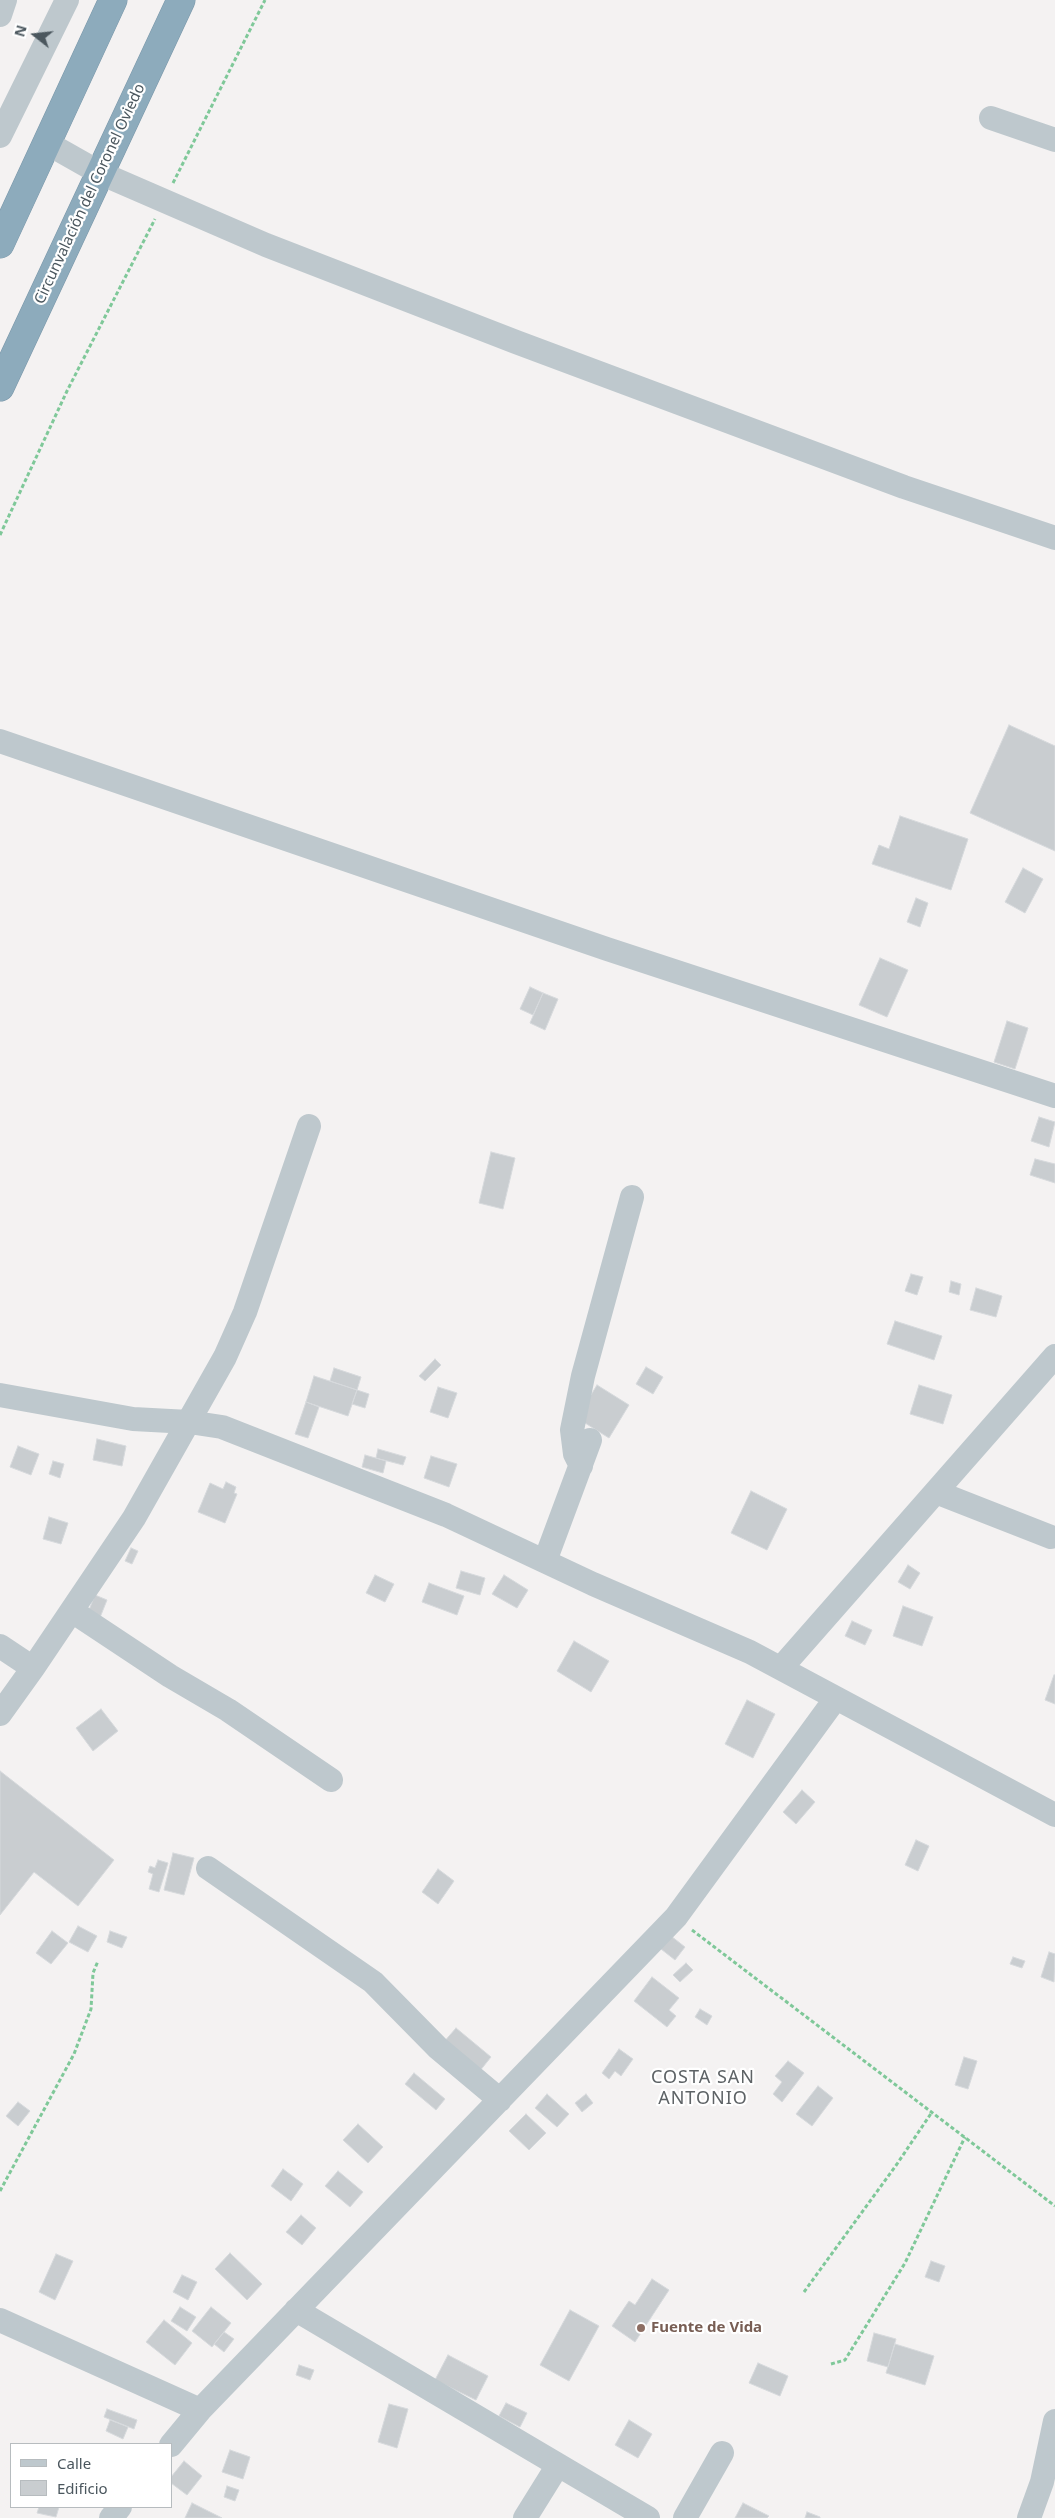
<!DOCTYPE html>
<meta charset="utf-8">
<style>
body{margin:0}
#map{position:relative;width:1055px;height:2518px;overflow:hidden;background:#f4f2f2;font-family:"Noto Sans",sans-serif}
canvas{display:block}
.legend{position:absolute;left:10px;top:2443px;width:162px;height:65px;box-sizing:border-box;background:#fff;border:1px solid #b7bcbf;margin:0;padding:6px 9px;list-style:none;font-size:15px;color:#4b575e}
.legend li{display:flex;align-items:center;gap:10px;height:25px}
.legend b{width:25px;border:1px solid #b7bcbf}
.north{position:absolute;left:10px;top:10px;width:50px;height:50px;-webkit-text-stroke:4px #fff;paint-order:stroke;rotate:286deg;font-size:14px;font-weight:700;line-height:20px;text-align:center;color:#4b575e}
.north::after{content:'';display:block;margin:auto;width:18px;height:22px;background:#4b575e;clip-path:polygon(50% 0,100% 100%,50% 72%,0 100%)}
</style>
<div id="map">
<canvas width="1055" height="2518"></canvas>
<ul class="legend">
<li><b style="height:6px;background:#bec8cd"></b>Calle</li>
<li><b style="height:14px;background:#c9cdd0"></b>Edificio</li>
</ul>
<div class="north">N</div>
</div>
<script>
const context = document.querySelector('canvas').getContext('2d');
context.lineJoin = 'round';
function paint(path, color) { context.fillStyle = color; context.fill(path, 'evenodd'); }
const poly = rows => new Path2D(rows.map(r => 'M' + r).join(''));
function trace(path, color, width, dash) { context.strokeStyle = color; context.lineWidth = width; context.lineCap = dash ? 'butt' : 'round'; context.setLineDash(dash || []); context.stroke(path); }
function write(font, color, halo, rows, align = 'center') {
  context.font = font + ' "Noto Sans",sans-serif'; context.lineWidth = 4.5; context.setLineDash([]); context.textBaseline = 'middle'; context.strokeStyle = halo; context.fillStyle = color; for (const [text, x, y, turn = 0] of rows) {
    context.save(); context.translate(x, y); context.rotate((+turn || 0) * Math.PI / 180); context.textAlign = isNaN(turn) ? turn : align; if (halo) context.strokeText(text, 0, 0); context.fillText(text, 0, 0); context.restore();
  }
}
const building = poly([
 [1009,725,1055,746,1055,851,970,813,1009,725],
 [900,816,968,839,951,890,872,864,879,845,889,849,900,816],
 [1023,868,1043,879,1025,913,1005,902,1023,868],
 [916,898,928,903,920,927,907,922,916,898],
 [880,958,908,970,887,1017,859,1005,880,958],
 [530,987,543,993,533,1015,520,1009,530,987],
 [543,993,558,999,545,1030,530,1023,543,993],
 [1007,1021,1028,1028,1015,1069,994,1062,1007,1021],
 [1039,1117,1055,1122,1049,1147,1031,1141,1039,1117],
 [491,1152,515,1158,503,1209,479,1203,491,1152],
 [1035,1159,1055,1164,1055,1183,1030,1175,1035,1159],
 [911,1274,923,1277,917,1295,905,1291,911,1274],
 [951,1281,961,1284,959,1295,949,1292,951,1281],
 [976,1288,1002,1296,996,1317,970,1310,976,1288],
 [895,1321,942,1336,934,1360,887,1344,895,1321],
 [435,1359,441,1365,425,1381,419,1376,435,1359],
 [646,1367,663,1377,653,1394,636,1384,646,1367],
 [334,1368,361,1377,357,1390,330,1381,334,1368],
 [314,1376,357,1390,348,1416,306,1402,314,1376],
 [597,1385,629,1405,609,1438,577,1418,597,1385],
 [919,1385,952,1395,943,1424,910,1414,919,1385],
 [438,1387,457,1393,448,1418,430,1412,438,1387],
 [357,1390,369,1394,365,1408,352,1404,357,1390],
 [306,1402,319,1407,308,1438,295,1434,306,1402],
 [97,1439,126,1446,122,1466,93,1460,97,1439],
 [18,1446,39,1454,31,1475,10,1467,18,1446],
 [378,1449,406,1457,403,1465,376,1458,378,1449],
 [365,1455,386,1461,383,1473,362,1467,365,1455],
 [431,1456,457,1464,449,1487,424,1478,431,1456],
 [53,1461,64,1464,60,1478,49,1474,53,1461],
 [226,1482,236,1487,234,1493,237,1494,225,1523,198,1512,210,1483,223,1489,226,1482],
 [751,1491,787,1509,767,1550,731,1533,751,1491],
 [49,1517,68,1523,61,1544,43,1539,49,1517],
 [131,1548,138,1551,132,1564,125,1561,131,1548],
 [908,1565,920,1573,910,1589,898,1582,908,1565],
 [461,1571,485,1578,480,1595,456,1588,461,1571],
 [375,1575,394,1584,385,1602,366,1593,375,1575],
 [504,1575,528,1590,517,1608,492,1594,504,1575],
 [429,1583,464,1596,457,1615,422,1602,429,1583],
 [95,1595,107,1600,99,1620,87,1615,95,1595],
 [903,1606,933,1617,922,1646,893,1636,903,1606],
 [852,1621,872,1630,865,1645,845,1636,852,1621],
 [574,1641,609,1661,591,1692,557,1671,574,1641],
 [1054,1675,1055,1675,1055,1704,1045,1700,1054,1675],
 [747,1700,775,1714,753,1758,725,1744,747,1700],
 [101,1709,118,1731,93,1751,76,1728,101,1709],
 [0,1771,114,1860,78,1906,34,1872,0,1915,0,1771],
 [802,1790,815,1802,796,1824,783,1812,802,1790],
 [916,1840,929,1846,918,1871,905,1865,916,1840],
 [173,1853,194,1858,184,1895,164,1890,173,1853],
 [158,1860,168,1863,159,1892,149,1889,153,1874,148,1872,150,1866,155,1868,158,1860],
 [438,1869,454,1881,438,1904,422,1892,438,1869],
 [78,1926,97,1936,88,1952,69,1942,78,1926],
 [52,1931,68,1943,51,1964,36,1953,52,1931],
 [110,1931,127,1937,122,1948,107,1942,110,1931],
 [671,1936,685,1947,675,1960,661,1949,671,1936],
 [1049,1952,1055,1954,1054,1982,1041,1977,1049,1952],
 [1013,1957,1025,1961,1022,1968,1010,1964,1013,1957],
 [686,1963,693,1970,680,1982,673,1975,686,1963],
 [652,1977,679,1998,669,2010,676,2016,667,2027,634,2001,652,1977],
 [700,2009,712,2016,707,2025,695,2017,700,2009],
 [456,2028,491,2057,479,2072,443,2043,456,2028],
 [619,2049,633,2059,621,2076,615,2071,609,2079,602,2073,619,2049],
 [964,2057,977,2061,968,2089,955,2085,964,2057],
 [788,2061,804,2073,782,2102,773,2094,782,2082,775,2076,788,2061],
 [414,2073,445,2099,436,2110,405,2084,414,2073],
 [818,2086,833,2098,812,2126,796,2114,818,2086],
 [547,2094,569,2114,557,2127,535,2108,547,2094],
 [586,2094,593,2103,582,2112,575,2103,586,2094],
 [18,2102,30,2111,18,2126,6,2116,18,2102],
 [526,2114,546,2133,529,2150,509,2131,526,2114],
 [358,2124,383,2147,368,2163,343,2140,358,2124],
 [283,2169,303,2184,291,2201,271,2186,283,2169],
 [338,2171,363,2192,350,2207,325,2186,338,2171],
 [301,2215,316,2228,302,2245,286,2232,301,2215],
 [230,2253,262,2284,247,2300,215,2269,230,2253],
 [56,2254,73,2261,55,2300,39,2292,56,2254],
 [931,2261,945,2266,939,2282,925,2277,931,2261],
 [182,2275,197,2282,188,2300,173,2292,182,2275],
 [652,2279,669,2290,635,2342,612,2326,629,2301,635,2305,652,2279],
 [180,2307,196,2317,187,2331,171,2321,180,2307],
 [211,2307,231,2323,212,2347,192,2331,211,2307],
 [570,2310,599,2326,569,2381,540,2365,570,2310],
 [164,2320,192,2343,175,2365,146,2342,164,2320],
 [224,2332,234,2339,224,2352,214,2344,224,2332],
 [874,2333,896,2339,888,2367,867,2361,874,2333],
 [895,2344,934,2356,925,2385,886,2373,895,2344],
 [448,2355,488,2376,476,2400,435,2380,448,2355],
 [758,2363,788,2376,780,2396,749,2383,758,2363],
 [299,2365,314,2370,310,2380,296,2375,299,2365],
 [506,2403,527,2413,520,2427,499,2416,506,2403],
 [389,2404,408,2409,397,2448,378,2442,389,2404],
 [107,2409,137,2420,134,2429,104,2417,107,2409],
 [110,2420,128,2427,123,2439,106,2431,110,2420],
 [629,2420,652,2434,638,2458,615,2445,629,2420],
 [230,2450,250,2457,243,2479,222,2472,230,2450],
 [184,2461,202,2476,187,2495,171,2483,171,2477,184,2461],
 [227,2486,239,2490,235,2501,224,2497,227,2486],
 [192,2503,222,2518,185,2518,192,2503],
 [743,2503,769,2516,767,2518,735,2518,743,2503],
 [39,2507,59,2507,56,2517,37,2513,39,2507],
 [807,2512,820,2517,820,2518,805,2518,807,2512]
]);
const path = poly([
 [173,183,265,0],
 [0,535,67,391,155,219],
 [692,1930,1055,2206],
 [0,2191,74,2054,91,2009,93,1973,98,1961],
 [804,2292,897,2164,932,2112],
 [831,2364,845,2360,905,2263,965,2137]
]);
const minor = poly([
 [0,15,5,0],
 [991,118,1055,140],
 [0,136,67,0],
 [47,143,100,173,266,245,516,342,904,487,1055,538],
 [0,741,607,949,1055,1096],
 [0,1395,133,1419,189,1422,222,1427,446,1515,593,1584,750,1652,1055,1815],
 [581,1466,575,1454,572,1430,583,1376,632,1197],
 [936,1492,1051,1537],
 [545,1561,590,1440],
 [72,1611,170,1676,228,1710,331,1780],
 [0,1646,33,1668],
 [781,1668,1055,1356],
 [0,1714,33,1668,134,1518,225,1357,245,1312,309,1126],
 [208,1868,373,1982,438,2048,500,2100],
 [296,2310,648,2518],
 [0,2320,200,2410],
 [171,2445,200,2410,676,1917,836,1698],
 [111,2518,120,2507],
 [525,2518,558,2465],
 [685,2518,722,2453],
 [1029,2518,1042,2482,1055,2421]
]);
const highway = poly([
 [0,244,113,0],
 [0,387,181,0]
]);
const markers = [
 [641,2328,5,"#8d6e63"]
];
const streetNames = [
 ["Circunvalación del Coronel Oviedo",90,194,-65]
];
const educationNames = [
 ["Fuente de Vida",651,2328]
];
const quarterNames = [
 ["COSTA SAN",703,2078],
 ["ANTONIO",703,2099]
];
paint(building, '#c9cdd0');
trace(building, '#d6d9dc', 1);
trace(highway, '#7996a8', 29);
trace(path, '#7fc899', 3, [4, 2.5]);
trace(minor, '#bec8cd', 24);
trace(highway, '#8dabbc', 28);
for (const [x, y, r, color] of markers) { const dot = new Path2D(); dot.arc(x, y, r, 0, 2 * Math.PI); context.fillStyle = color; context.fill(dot); trace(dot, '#fff', 2); }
write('15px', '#4b575e', '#fff', streetNames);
write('bold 15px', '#785e54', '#fff', educationNames, 'left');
context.letterSpacing = '1px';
write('18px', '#5e6366', '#fff', quarterNames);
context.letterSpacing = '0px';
</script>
